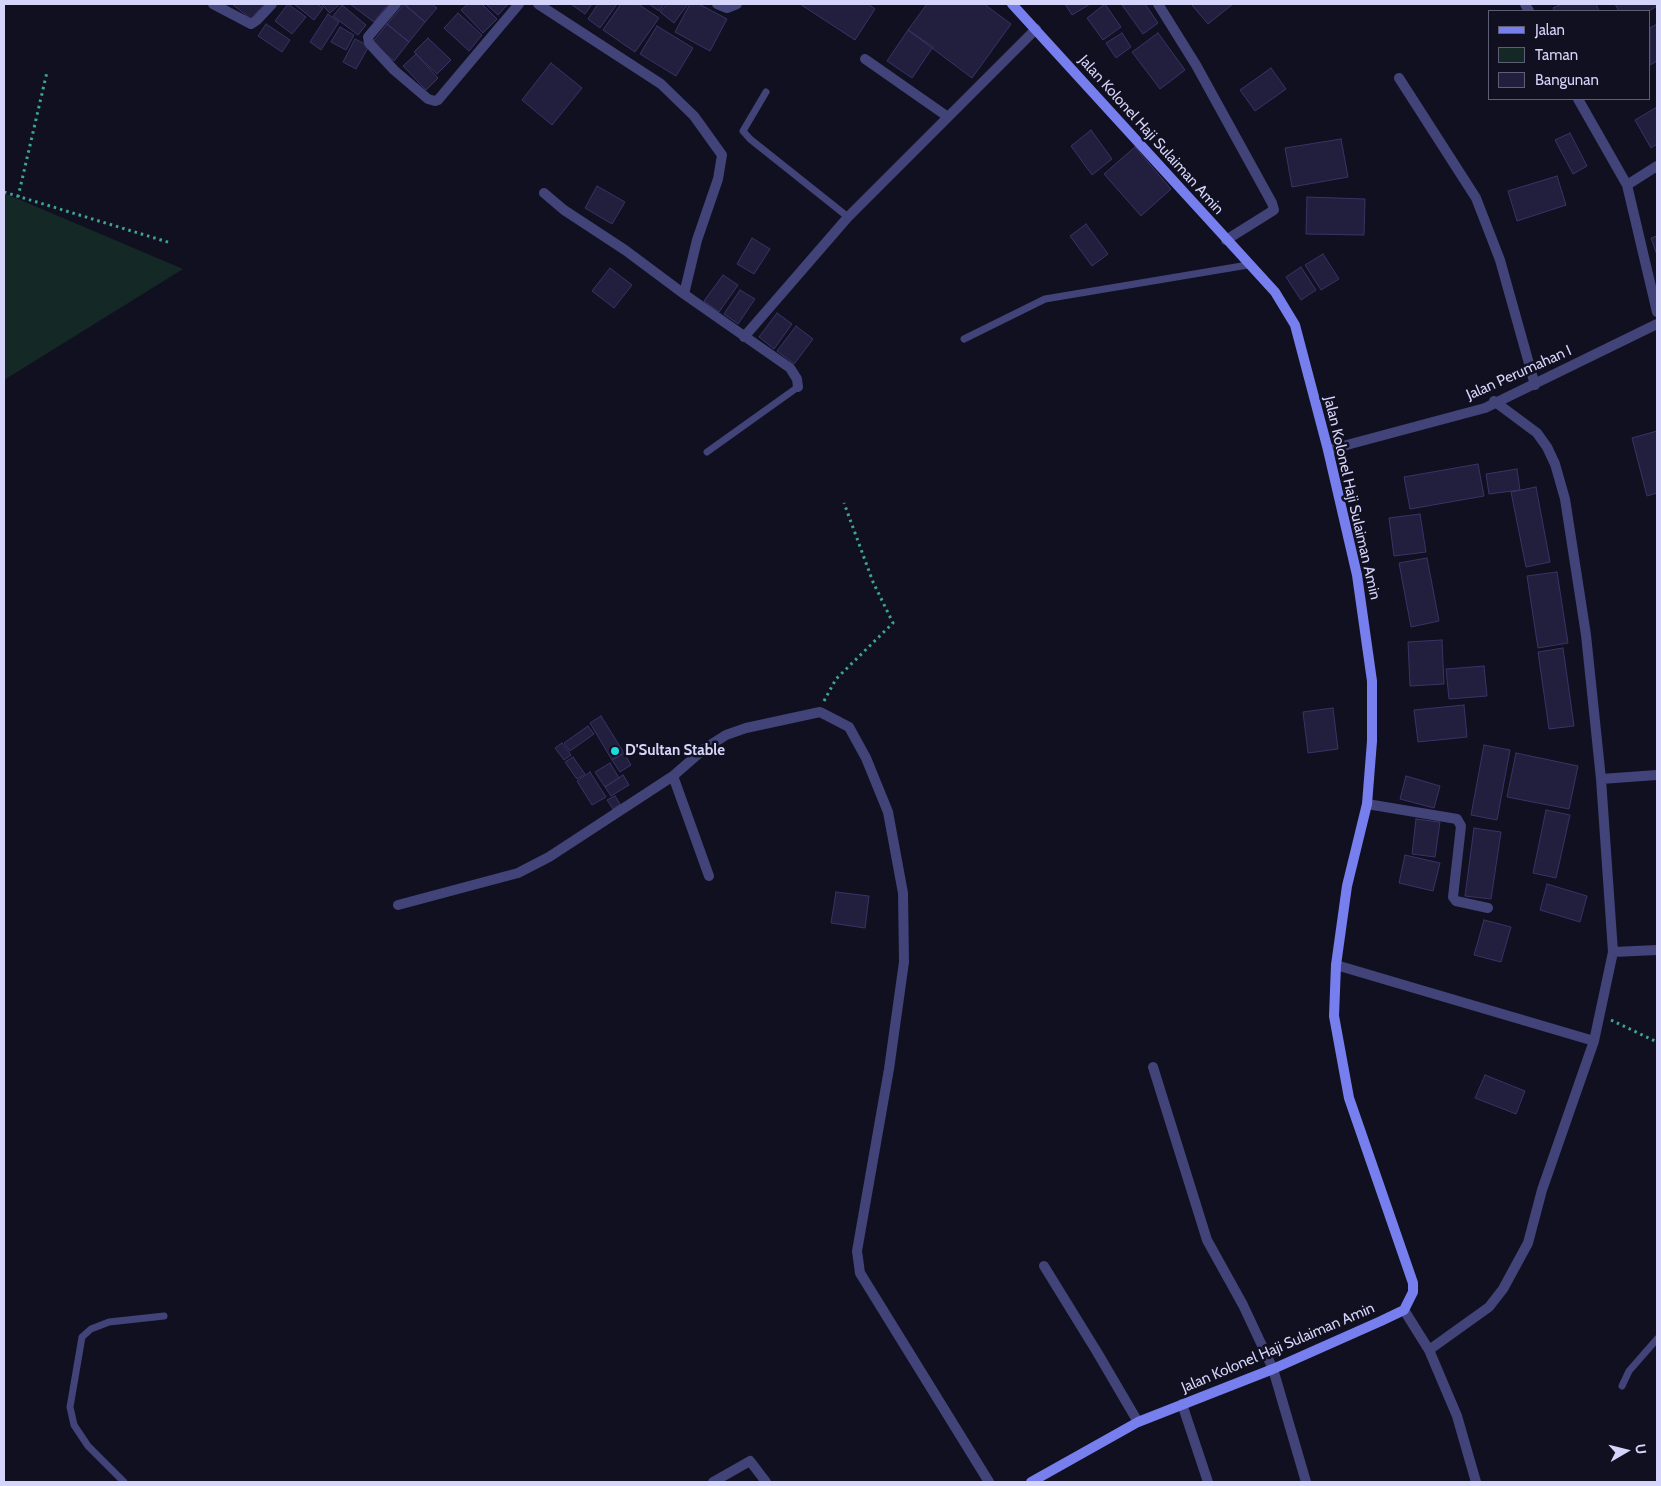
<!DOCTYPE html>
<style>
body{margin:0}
#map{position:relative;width:1661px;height:1486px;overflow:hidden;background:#111020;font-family:Cabin,sans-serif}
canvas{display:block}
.frame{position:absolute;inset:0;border:5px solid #d5d4fa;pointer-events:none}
.legend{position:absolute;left:1488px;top:10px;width:162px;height:90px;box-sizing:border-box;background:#111020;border:1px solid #5f5e77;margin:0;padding:6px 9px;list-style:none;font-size:15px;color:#d5d4fa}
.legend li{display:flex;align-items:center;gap:10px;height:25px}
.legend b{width:25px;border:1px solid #5f5e77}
.north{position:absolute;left:1601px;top:1426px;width:50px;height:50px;-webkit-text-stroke:4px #111020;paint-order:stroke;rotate:82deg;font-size:14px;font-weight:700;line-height:20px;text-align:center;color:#d5d4fa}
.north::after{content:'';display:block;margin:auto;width:18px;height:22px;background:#d5d4fa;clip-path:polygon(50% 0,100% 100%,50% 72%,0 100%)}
</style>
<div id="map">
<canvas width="1661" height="1486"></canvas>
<div class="frame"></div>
<ul class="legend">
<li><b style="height:6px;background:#777eee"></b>Jalan</li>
<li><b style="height:14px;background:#142926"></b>Taman</li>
<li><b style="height:14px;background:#221e3e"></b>Bangunan</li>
</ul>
<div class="north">U</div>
</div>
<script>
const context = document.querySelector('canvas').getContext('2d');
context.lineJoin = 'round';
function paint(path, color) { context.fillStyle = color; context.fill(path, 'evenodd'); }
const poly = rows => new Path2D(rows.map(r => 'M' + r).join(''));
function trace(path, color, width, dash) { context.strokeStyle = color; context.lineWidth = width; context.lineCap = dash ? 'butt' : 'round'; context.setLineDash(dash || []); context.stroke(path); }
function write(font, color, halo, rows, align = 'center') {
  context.font = font + ' Cabin,sans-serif'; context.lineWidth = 5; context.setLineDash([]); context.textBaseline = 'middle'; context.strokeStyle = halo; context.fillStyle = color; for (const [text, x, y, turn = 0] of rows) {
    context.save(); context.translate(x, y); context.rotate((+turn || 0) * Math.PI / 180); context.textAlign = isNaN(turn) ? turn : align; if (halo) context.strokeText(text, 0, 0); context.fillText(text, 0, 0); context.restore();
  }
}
const green = poly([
 [4,193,183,269,4,380]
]);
const building = poly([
 [232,4,264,4,251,19,232,4],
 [288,4,306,17,292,34,275,21,288,4],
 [294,4,317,4,323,8,314,20,294,4],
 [321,4,340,4,330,13,321,4],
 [350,4,388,4,374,22,350,4],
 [404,4,425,22,409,42,387,24,404,4],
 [404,4,432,4,437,8,425,22,404,4],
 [468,4,482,4,497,19,483,33,461,10,468,4],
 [486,4,508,4,498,15,486,4],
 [571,4,592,4,585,14,571,4],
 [598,4,617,4,600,28,588,19,598,4],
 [621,4,638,4,659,18,635,52,603,30,621,4],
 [649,4,664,4,659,11,649,4],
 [667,4,688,4,674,23,660,12,667,4],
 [690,4,699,4,727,19,710,51,675,32,690,4],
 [800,4,868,4,875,9,855,40,800,4],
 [927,4,984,4,1011,24,972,78,908,30,927,4],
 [1065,4,1090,4,1072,15,1065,4],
 [1105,4,1121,27,1103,40,1087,18,1105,4],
 [1145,4,1158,23,1143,34,1122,5,1145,4],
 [1191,4,1233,4,1208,24,1191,4],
 [1562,4,1596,4,1599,11,1555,11,1553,8,1562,4],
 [1615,4,1657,4,1657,6,1649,11,1619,11,1615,4],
 [342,5,366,25,358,35,333,16,342,5],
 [458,13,482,35,469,51,444,28,458,13],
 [328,14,339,22,321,50,310,42,328,14],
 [266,24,290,40,282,52,258,36,266,24],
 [387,24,409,42,394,61,372,43,387,24],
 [1657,24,1657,61,1650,65,1650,28,1657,24],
 [657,26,693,48,676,76,640,54,657,26],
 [340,27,354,35,346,50,331,42,340,27],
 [908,30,933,47,912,78,887,61,908,30],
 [1122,33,1131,47,1116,58,1106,43,1122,33],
 [1158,33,1185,70,1160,89,1132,52,1158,33],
 [428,38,451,60,437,74,414,52,428,38],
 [355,39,369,46,356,69,343,62,355,39],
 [416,54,438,78,426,90,403,66,416,54],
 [551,63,582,88,552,125,522,100,551,63],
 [1271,68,1286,89,1255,111,1240,90,1271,68],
 [1657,107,1657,144,1651,148,1635,120,1657,107],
 [1091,130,1112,159,1092,175,1071,146,1091,130],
 [1570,133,1587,166,1573,174,1555,140,1570,133],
 [1341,139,1348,177,1292,187,1285,148,1341,139],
 [1135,147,1171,189,1141,216,1104,174,1135,147],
 [1557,176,1566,205,1517,221,1508,191,1557,176],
 [597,186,625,202,612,224,585,208,597,186],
 [1307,197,1365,199,1364,235,1306,234,1307,197],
 [1086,224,1108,254,1092,266,1070,236,1086,224],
 [1657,236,1657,255,1651,238,1657,236],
 [752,238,770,249,754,274,737,264,752,238],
 [1323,254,1339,279,1321,290,1305,265,1323,254],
 [1301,267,1316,290,1301,300,1286,277,1301,267],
 [610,268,632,285,614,308,592,291,610,268],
 [723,275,738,285,719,312,704,301,723,275],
 [740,290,755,299,738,324,724,314,740,290],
 [777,313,792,324,774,349,759,337,777,313],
 [796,326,813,339,794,364,777,351,796,326],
 [1657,431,1657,493,1647,496,1632,438,1657,431],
 [1478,464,1484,496,1410,509,1404,477,1478,464],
 [1517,469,1520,490,1489,494,1486,474,1517,469],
 [1536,487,1550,562,1526,567,1511,492,1536,487],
 [1420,514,1426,552,1394,556,1389,518,1420,514],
 [1427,558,1439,621,1411,627,1399,563,1427,558],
 [1557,572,1568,643,1538,648,1527,576,1557,572],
 [1442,640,1444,684,1410,686,1408,642,1442,640],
 [1563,648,1574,726,1549,729,1538,652,1563,648],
 [1484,666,1487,696,1449,699,1446,669,1484,666],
 [1464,705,1467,737,1418,742,1414,710,1464,705],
 [1333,708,1338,749,1308,753,1303,712,1333,708],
 [601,716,624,753,612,760,590,723,601,716],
 [588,726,594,734,570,751,564,743,588,726],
 [562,743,571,755,564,760,555,748,562,743],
 [1484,745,1510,750,1497,820,1471,815,1484,745],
 [624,753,631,765,620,772,612,760,624,753],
 [1516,753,1578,766,1569,809,1507,797,1516,753],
 [573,757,585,774,577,779,565,762,573,757],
 [610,763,619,778,605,787,595,772,610,763],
 [590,772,606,797,592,805,577,781,590,772],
 [623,775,629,785,611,796,605,787,623,775],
 [1406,776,1440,786,1434,808,1400,799,1406,776],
 [615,796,620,804,613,809,607,800,615,796],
 [1546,810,1570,815,1556,878,1533,873,1546,810],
 [1416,819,1440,822,1435,857,1412,854,1416,819],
 [1474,828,1501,832,1491,899,1465,896,1474,828],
 [1405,855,1440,863,1433,891,1399,883,1405,855],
 [1547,884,1587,896,1580,922,1540,910,1547,884],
 [836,892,869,896,865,928,831,923,836,892],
 [1484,920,1511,927,1501,962,1474,955,1484,920],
 [1485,1075,1525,1091,1516,1114,1475,1098,1485,1075]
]);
const path = poly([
 [4,192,171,243],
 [18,197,47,72],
 [824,701,836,679,893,623,873,582,844,503],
 [1611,1020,1657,1042]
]);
const lane = poly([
 [766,92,743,131,750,139,848,217],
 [964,339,1045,299,1248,265],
 [707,452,798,387],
 [1622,1386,1629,1371,1657,1339],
 [124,1482,88,1446,74,1425,70,1407,82,1337,91,1329,109,1322,164,1316]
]);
const street = poly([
 [213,4,251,24,257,20,272,4],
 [396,4,368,37,369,43,394,70,428,99,435,101,438,100,519,4],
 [538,4,661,84,694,116,722,155,718,179,697,240,684,294,790,368,797,379,798,387],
 [717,4,727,8,737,4],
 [1158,4,1196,65,1272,203,1274,210,1226,240],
 [1525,4,1529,11],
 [865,59,948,117],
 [1399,78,1476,198,1500,260,1535,385],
 [1578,99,1627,185,1657,312],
 [1627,185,1657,166],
 [544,193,564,210,625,250,684,294],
 [744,337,848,217,1036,29],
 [1328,450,1485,408,1657,324],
 [1601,779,1657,775],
 [1367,804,1457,819,1461,826,1453,897,1456,901,1488,908],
 [709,876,673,776,704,749,726,735,746,728,820,712,849,727,866,758,888,812,903,893,904,962,889,1069,857,1251,860,1273,989,1482],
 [398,905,518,873,549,857,673,776],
 [1613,952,1657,950],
 [1336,965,1594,1041],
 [1153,1067,1207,1240,1243,1305,1273,1369,1306,1482],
 [1044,1266,1097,1352,1138,1422],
 [1404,1310,1429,1350,1457,1416,1476,1482],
 [1429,1350,1489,1307,1503,1289,1528,1243,1542,1190,1594,1041,1613,952,1601,779,1586,635,1565,499,1555,464,1547,447,1537,433,1494,401],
 [1182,1404,1208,1482],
 [713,1482,750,1461,766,1482]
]);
const secondary = poly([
 [1012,4,1275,292,1295,325,1328,450,1357,575,1372,681,1372,741,1367,804,1347,886,1336,965,1334,1016,1349,1098,1413,1283,1413,1292,1404,1310,1381,1321,1273,1369,1138,1422,1031,1482]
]);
const markers = [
 [615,751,5,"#1cdbdd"]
];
const streetNames = [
 ["Jalan Kolonel Haji Sulaiman Amin",1151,135,48],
 ["Jalan Perumahan I",1519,373,-24],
 ["Jalan Kolonel Haji Sulaiman Amin",1352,498,77],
 ["Jalan Kolonel Haji Sulaiman Amin",1278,1348,-23]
];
const poiNames = [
 ["D'Sultan Stable",625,751]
];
paint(green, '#142926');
paint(building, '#221e3e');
trace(building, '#393367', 1);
trace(path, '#3da595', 3, [2.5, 4]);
trace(lane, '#414379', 7);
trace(street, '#414379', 10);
trace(secondary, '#777eee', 10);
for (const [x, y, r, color] of markers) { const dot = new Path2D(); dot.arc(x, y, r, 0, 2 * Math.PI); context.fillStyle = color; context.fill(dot); trace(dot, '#111020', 2); }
write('15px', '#d5d4fa', '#111020', streetNames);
write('bold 15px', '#d5d4fa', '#111020', poiNames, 'left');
</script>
